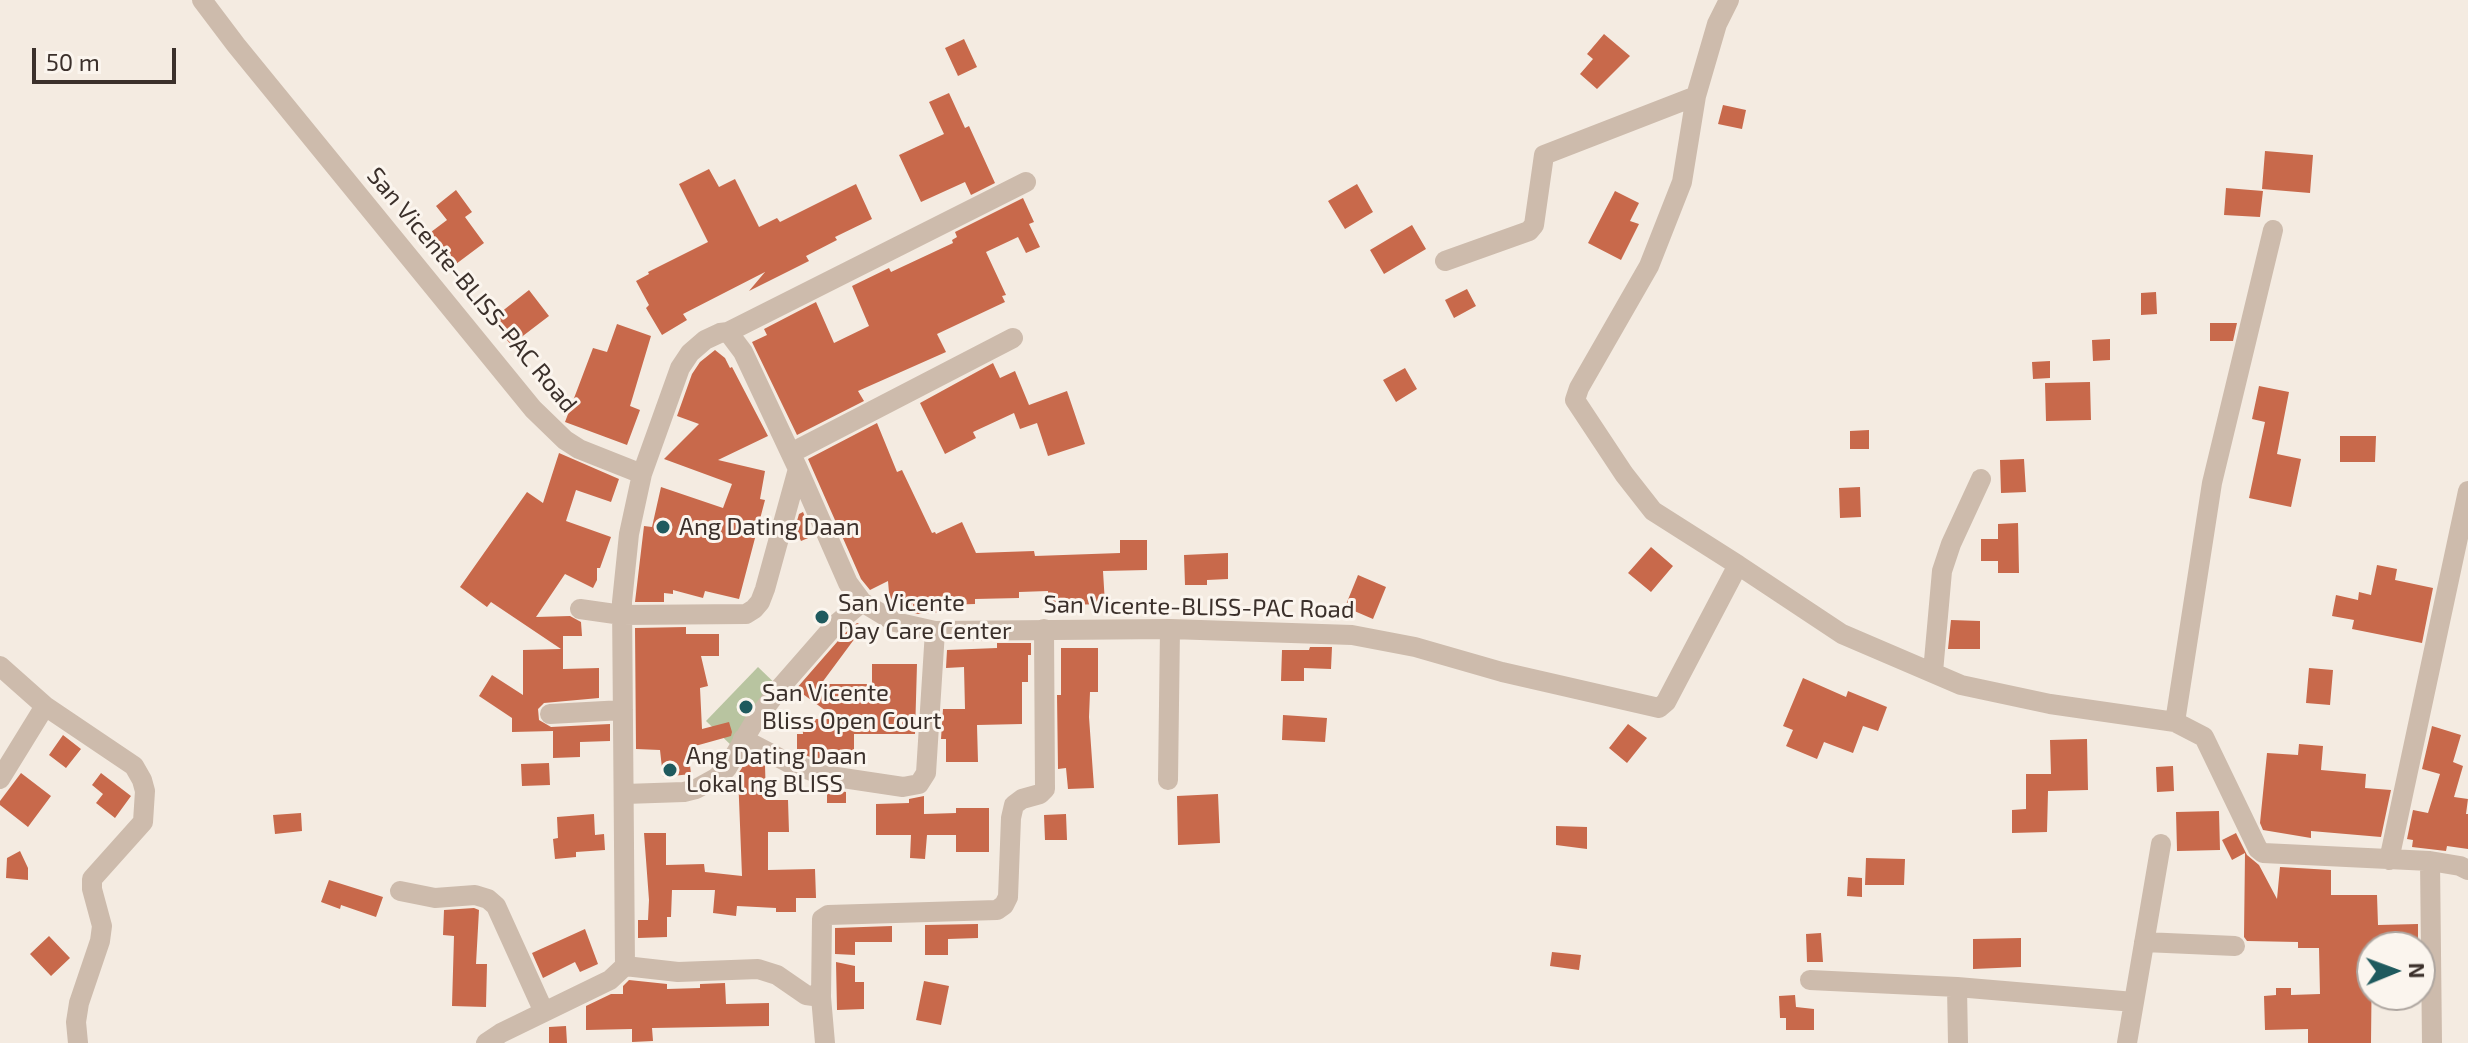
<!DOCTYPE html>
<style>
body{margin:0}
#map{position:relative;width:2468px;height:1043px;overflow:hidden;background:#f4ebe1;font-family:"Exo 2",sans-serif}
canvas{display:block}
.north{position:absolute;left:2356px;top:931px;width:80px;height:80px;box-sizing:border-box;background:#fbf5ee;border:2px solid #aea6a0;border-radius:50%;rotate:89deg;font-size:22px;font-weight:700;line-height:32px;text-align:center;color:#3b302b}
.north::after{content:'';display:block;margin:auto;width:28px;height:36px;background:#1f5a5e;clip-path:polygon(50% 0,100% 100%,50% 72%,0 100%)}
.scale{position:absolute;left:32px;top:48px;width:144px;height:36px;box-sizing:border-box;border:4px solid #3b302b;border-top:0;padding-left:10px;font-size:24px;line-height:28px;white-space:nowrap;color:#3b302b;-webkit-text-stroke:6px #fbf5ee;paint-order:stroke}
</style>
<div id="map">
<canvas width="2468" height="1043"></canvas>
<div class="north">N</div>
<div class="scale">50 m</div>
</div>
<script>
const context = document.querySelector('canvas').getContext('2d');
context.lineJoin = 'round';
function paint(path, color) { context.fillStyle = color; context.fill(path, 'evenodd'); }
const poly = rows => new Path2D(rows.map(r => 'M' + r).join(''));
function trace(path, color, width, dash) { context.strokeStyle = color; context.lineWidth = width; context.lineCap = dash ? 'butt' : 'round'; context.setLineDash(dash || []); context.stroke(path); }
function write(font, color, halo, rows, align = 'center') {
  context.font = font + ' "Exo 2",sans-serif'; context.lineWidth = 6; context.setLineDash([]); context.textBaseline = 'middle'; context.strokeStyle = halo; context.fillStyle = color; for (const [text, x, y, turn = 0] of rows) {
    context.save(); context.translate(x, y); context.rotate((+turn || 0) * Math.PI / 180); context.textAlign = isNaN(turn) ? turn : align; if (halo) context.strokeText(text, 0, 0); context.fillText(text, 0, 0); context.restore();
  }
}
const green = poly([
 [758,667,786,694,734,748,706,721]
]);
const building = poly([
 [1604,34,1630,56,1597,89,1580,74,1593,59,1587,54],
 [964,39,977,67,958,76,945,48],
 [949,93,965,128,969,126,995,183,971,195,965,182,921,202,899,155,944,134,929,102],
 [1723,105,1746,110,1742,129,1718,124],
 [2265,151,2313,155,2310,193,2262,189],
 [709,169,719,187,735,179,759,227,777,218,780,222,856,184,872,219,835,237,837,240,806,256,809,261,749,291,765,272,683,314,687,320,662,335,646,308,649,305,636,281,649,274,648,272,708,242,679,184],
 [1357,184,1373,212,1345,229,1328,201],
 [2226,188,2263,191,2260,217,2224,215],
 [456,190,472,212,465,217,484,243,456,264,444,249,439,252,427,235,447,220,436,206],
 [1615,191,1639,203,1630,221,1639,224,1621,260,1588,243],
 [1023,198,1034,222,1029,224,1040,247,1026,253,1018,237,986,252,1006,295,1002,296,1005,302,937,334,946,352,858,391,864,401,797,435,752,342,767,335,764,329,816,302,834,343,869,326,852,286,889,268,891,272,953,243,952,240,957,237,955,232],
 [1412,225,1426,249,1384,274,1370,250],
 [1467,289,1476,306,1454,318,1445,300],
 [529,290,549,316,511,345,491,320],
 [2156,292,2157,314,2141,315,2141,293],
 [2210,323,2237,323,2233,341,2210,341],
 [617,324,651,336,630,406,640,410,627,445,565,422,593,348,607,352],
 [2110,339,2110,360,2093,361,2092,340],
 [715,350,725,358,730,368,732,367,768,436,718,460,765,471,760,499,765,500,739,599,705,591,703,598,673,590,673,594,664,593,664,602,635,602,644,526,652,527,661,487,723,508,732,484,664,459,699,424,677,416,692,374,700,362],
 [2050,361,2050,378,2033,379,2032,362],
 [993,363,1000,378,1015,371,1029,405,1067,391,1085,444,1048,456,1037,423,1020,429,1014,413,973,432,976,438,945,454,920,403],
 [1405,368,1417,389,1396,402,1383,380],
 [2090,382,2091,420,2046,421,2045,383],
 [2259,386,2289,392,2277,454,2301,459,2291,507,2249,498,2265,422,2252,419],
 [877,423,897,472,902,470,932,533,935,532,936,534,962,522,976,553,1034,551,1035,556,1120,553,1120,540,1147,540,1147,570,1103,571,1105,604,1065,605,1065,613,1049,613,1048,591,1019,592,1019,598,975,599,975,604,943,605,943,612,918,614,914,613,913,604,894,606,890,604,888,581,870,590,861,579,808,459],
 [1869,430,1869,449,1850,449,1850,431],
 [2340,436,2376,436,2375,462,2340,462],
 [559,453,619,479,611,502,576,490,566,521,611,537,600,568,597,568,597,580,593,588,565,574,536,617,570,616,581,622,582,636,563,636,563,669,599,668,599,698,544,703,538,709,539,720,551,727,610,724,610,741,580,742,580,757,553,758,553,731,512,732,512,718,479,696,492,675,523,695,523,650,561,649,491,602,487,607,460,587,527,492,543,503],
 [2024,459,2026,492,2001,493,2000,460],
 [1860,487,1861,517,1840,518,1839,488],
 [803,512,813,536,801,541,795,528,799,514],
 [2018,523,2019,573,1998,573,1998,561,1981,561,1981,539,1998,539,1998,524],
 [1651,547,1673,566,1651,592,1628,573],
 [1228,553,1228,579,1207,580,1207,585,1185,585,1184,555],
 [2377,565,2397,569,2395,580,2433,588,2422,643,2352,629,2354,620,2332,616,2336,595,2358,600,2359,592,2371,595],
 [1358,575,1386,587,1373,619,1345,607],
 [1951,620,1980,621,1980,649,1948,649],
 [857,623,864,626,821,684,872,684,872,664,917,664,915,734,854,734,854,764,826,762,824,758,813,758,797,752,797,734,803,734,802,719,837,719,796,689,844,634],
 [686,627,686,634,719,634,719,656,701,656,708,686,700,688,702,729,729,722,732,732,731,736,688,748,691,774,663,777,660,750,636,749,635,628],
 [997,643,1031,643,1031,655,1028,655,1028,682,1022,682,1022,724,977,725,978,762,946,762,946,739,941,739,943,709,965,709,964,667,946,668,947,650,997,648],
 [1310,647,1332,647,1331,669,1304,668,1304,681,1281,681,1282,650,1309,650],
 [1061,648,1098,648,1098,692,1090,692,1089,717,1094,788,1068,789,1066,768,1058,769,1057,695,1061,695],
 [2309,668,2333,670,2330,705,2306,703],
 [1803,678,1846,697,1848,691,1887,707,1878,731,1863,726,1853,753,1824,742,1817,759,1786,746,1793,730,1783,726],
 [1283,715,1327,718,1325,742,1282,740],
 [1628,724,1647,738,1627,763,1609,748],
 [2432,726,2461,735,2453,762,2463,766,2454,797,2468,799,2466,814,2468,814,2468,849,2447,846,2446,851,2412,847,2413,840,2407,839,2413,810,2428,813,2440,774,2422,769],
 [63,735,81,749,66,768,49,755],
 [2087,739,2088,790,2048,791,2047,832,2012,833,2012,810,2026,809,2026,774,2051,774,2050,740],
 [2299,744,2323,746,2321,770,2366,774,2365,788,2391,790,2381,837,2311,831,2311,838,2263,830,2260,823,2267,753,2298,755],
 [749,757,765,765,766,800,788,800,789,832,768,832,768,870,815,869,816,898,796,898,796,912,776,912,776,908,737,906,736,916,713,913,715,890,672,890,671,917,667,917,667,937,638,938,638,920,648,920,649,900,644,833,666,833,666,865,704,864,705,872,742,876,738,774],
 [549,763,550,785,522,786,521,764],
 [2173,766,2174,791,2157,792,2156,767],
 [21,773,51,796,28,827,0,805,0,801],
 [101,773,131,796,115,818,96,803,103,794,92,785],
 [827,789,846,792,846,803,827,803],
 [1218,794,1220,843,1178,845,1177,796],
 [924,796,924,814,956,813,956,808,989,808,989,852,956,852,956,835,927,835,925,859,910,858,911,835,876,835,876,804,909,803,909,799],
 [2219,811,2220,850,2177,851,2176,812],
 [301,813,302,831,275,834,273,815],
 [594,814,595,835,604,834,605,850,576,852,576,857,555,859,553,839,558,838,557,817],
 [1066,814,1067,840,1045,840,1044,815],
 [1556,826,1587,827,1587,849,1556,845],
 [2236,833,2247,855,2259,865,2277,899,2280,867,2331,870,2331,895,2377,895,2378,925,2418,924,2418,947,2372,947,2371,1043,2308,1043,2308,1029,2265,1030,2264,996,2276,995,2276,988,2291,988,2291,995,2320,994,2319,948,2298,948,2298,942,2247,941,2244,937,2245,853,2232,860,2222,840],
 [20,851,28,868,28,880,6,878,7,858],
 [1866,858,1905,859,1904,885,1865,885],
 [1848,877,1862,878,1862,897,1847,896],
 [329,880,383,897,376,917,341,905,340,909,321,902],
 [474,908,479,910,476,964,487,964,486,1007,452,1006,454,936,443,935,444,910],
 [978,924,978,938,948,939,948,955,925,955,925,925],
 [892,926,892,942,855,942,855,955,835,954,835,928],
 [585,929,598,964,580,972,575,962,543,978,532,953],
 [1821,933,1823,962,1807,962,1806,934],
 [49,936,70,958,51,976,30,954],
 [2021,938,2021,967,1973,969,1973,939],
 [1552,952,1581,955,1579,970,1550,966],
 [836,962,855,966,855,982,864,982,864,1009,837,1010],
 [629,980,667,984,667,989,700,988,700,984,725,983,726,1004,769,1003,769,1026,652,1028,653,1041,632,1042,632,1029,586,1030,586,1006,611,994,623,994,623,986],
 [924,981,949,986,941,1025,916,1020],
 [1795,995,1796,1007,1814,1009,1814,1030,1786,1030,1786,1018,1780,1018,1779,996],
 [566,1026,567,1043,549,1043,549,1027]
]);
const minor = poly([
 [202,0,236,45,533,409,565,440,579,449,642,474,680,368,690,353,705,340,720,333,728,332,743,352,798,469,848,583,862,602,895,622,935,631,1170,629,1352,635,1415,647,1502,672,1659,708,1666,702,1738,565,1842,634,1961,685,2050,704,2175,722,2204,737,2258,849,2263,853,2430,861,2460,866,2468,870],
 [1729,0,1717,24,1696,96,1682,182,1649,266,1579,388,1575,400,1624,474,1653,511,1738,565],
 [1445,261,1529,231,1534,225,1544,155,1696,96],
 [728,332,1026,182],
 [791,453,1013,338],
 [580,609,622,615,746,614,754,609,760,602,765,589,798,469],
 [0,666,45,706,0,779],
 [1933,672,1942,571,1951,544,1981,479],
 [45,706,134,766,142,780,145,791,143,822,92,879,92,889,102,926,100,941,79,1003,76,1022,78,1043],
 [550,714,623,710],
 [2175,722,2212,483,2273,230],
 [743,739,787,762,823,775,903,787,919,784,926,773,935,631],
 [1168,780,1170,629],
 [625,794,684,792,696,789,716,778,727,768,753,724,779,689,835,625,862,602],
 [2389,860,2468,491],
 [2430,861,2432,1043],
 [400,891,435,898,475,895,488,899,496,906,544,1012],
 [2144,942,2235,946],
 [625,966,678,972,758,969,777,975,806,995,821,997],
 [1810,980,1957,987,2134,1002],
 [1957,987,1958,1043],
 [486,1043,501,1033,610,980,625,966,622,602,629,534,642,474],
 [825,1043,821,997,822,919,828,915,997,910,1004,905,1008,897,1011,818,1014,805,1022,799,1040,794,1045,789,1044,629],
 [2127,1043,2161,844]
]);
const markers = [
 [663,527,8,"#1f5a5e"],
 [822,617,8,"#1f5a5e"],
 [746,707,8,"#1f5a5e"],
 [670,770,8,"#1f5a5e"]
];
const streetNames = [
 ["San Vicente-BLISS-PAC Road",472,290,50],
 ["San Vicente-BLISS-PAC Road",1199,607,1]
];
const poiNames = [
 ["Ang Dating Daan",679,527],
 ["San Vicente",838,603],
 ["Day Care Center",838,631],
 ["San Vicente",762,693],
 ["Bliss Open Court",762,721],
 ["Ang Dating Daan",686,756],
 ["Lokal ng BLISS",686,784]
];
paint(green, '#b8c4a0');
paint(building, '#c8694b');
trace(minor, '#cdbbac', 20);
for (const [x, y, r, color] of markers) { const dot = new Path2D(); dot.arc(x, y, r, 0, 2 * Math.PI); context.fillStyle = color; context.fill(dot); trace(dot, '#fbf5ee', 3); }
write('24px', '#3b302b', '#fbf5ee', streetNames);
write('24px', '#3b302b', '#fbf5ee', poiNames, 'left');
</script>
